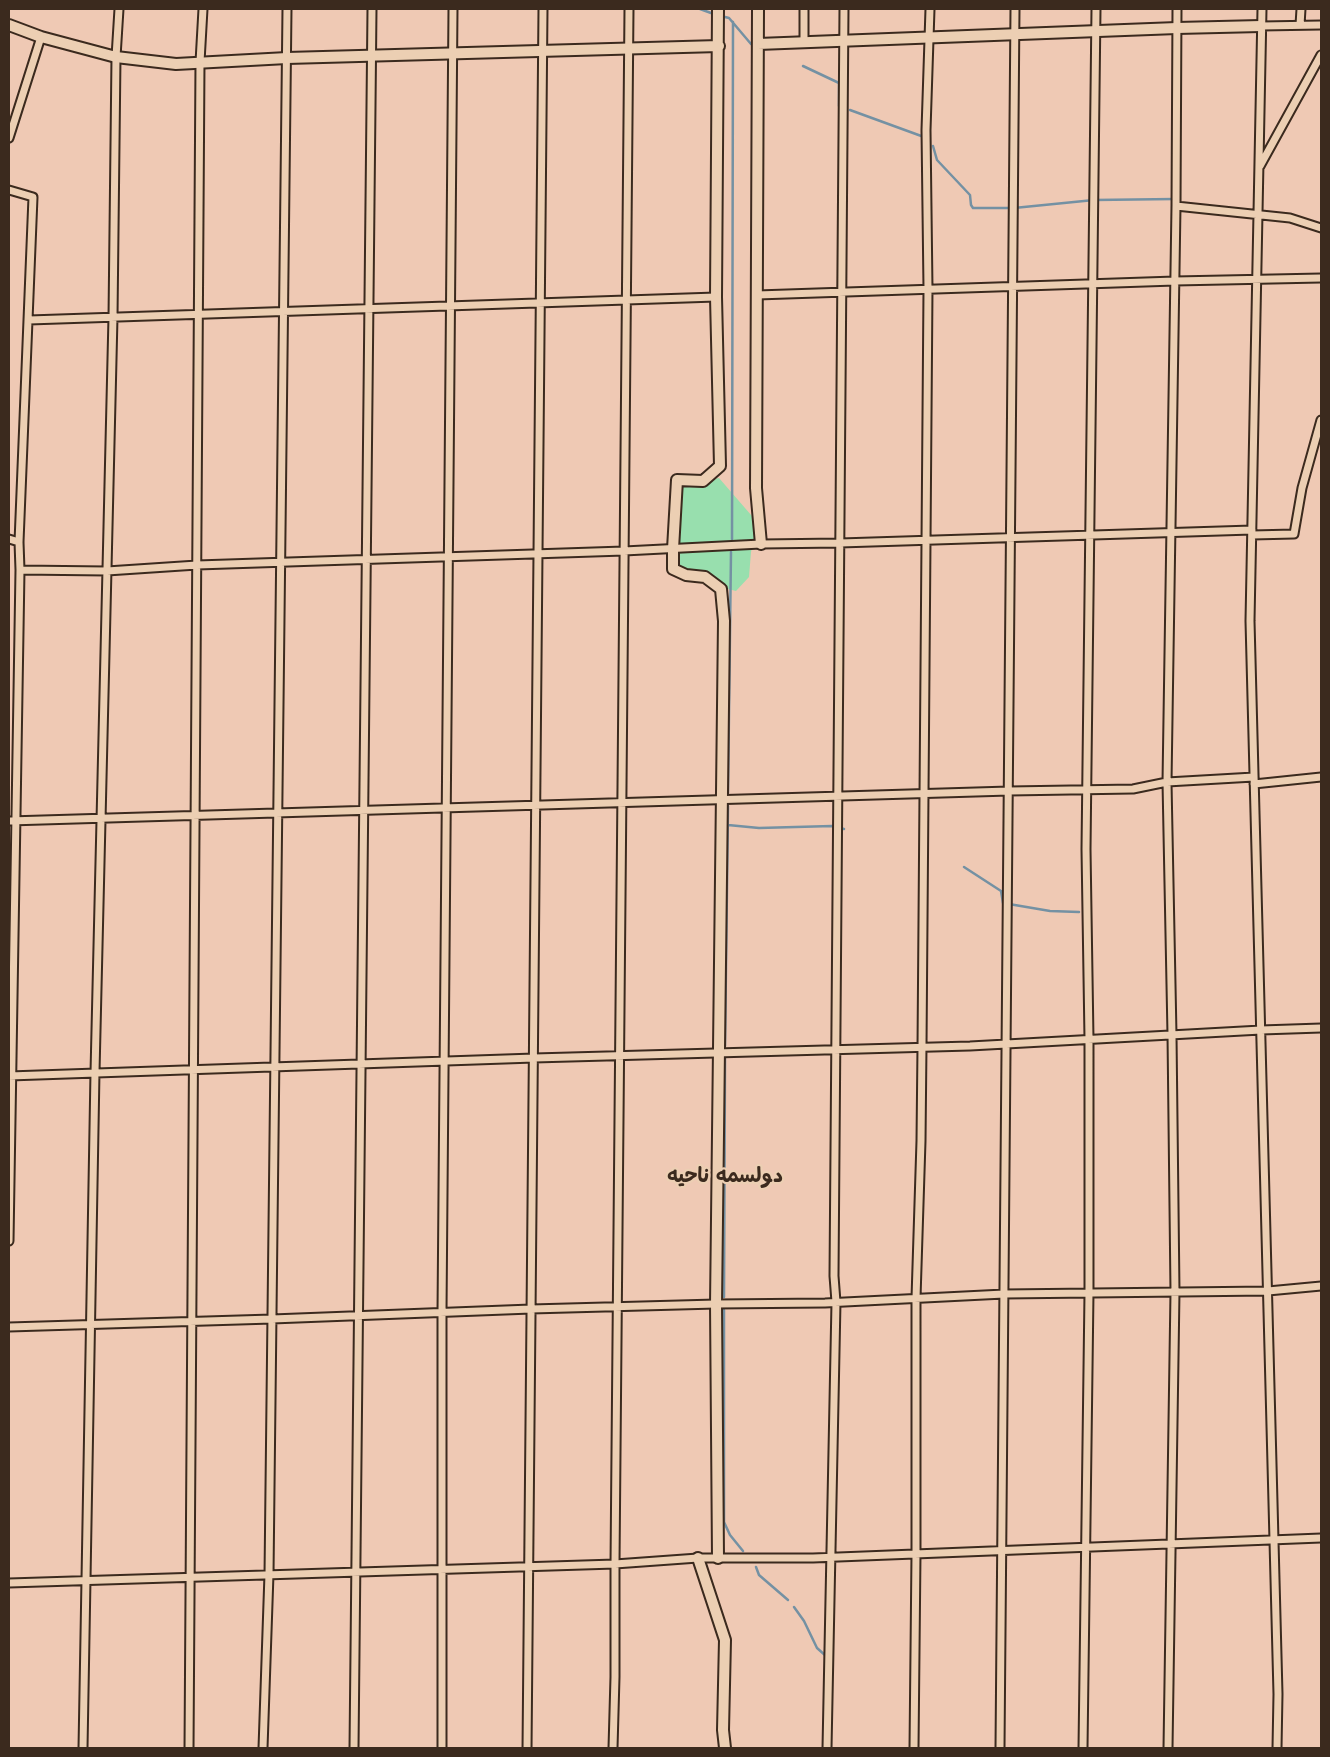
<!DOCTYPE html>
<meta charset="utf-8">
<style>
body{margin:0}
#map{position:relative;width:1330px;height:1757px;overflow:hidden;background:#efc9b4;font-family:"Shantell Sans",sans-serif}
canvas{display:block}
.frame{position:absolute;inset:0;border:10px solid #3b2a1e;pointer-events:none}
</style>
<div id="map">
<canvas width="1330" height="1757"></canvas>
<div class="frame"></div>
</div>
<script>
const context = document.querySelector('canvas').getContext('2d');
context.lineJoin = 'round';
function paint(path, color) { context.fillStyle = color; context.fill(path, 'evenodd'); }
const poly = rows => new Path2D(rows.map(r => 'M' + r).join(''));
function trace(path, color, width, dash) { context.strokeStyle = color; context.lineWidth = width; context.lineCap = dash ? 'butt' : 'round'; context.setLineDash(dash || []); context.stroke(path); }
function write(font, color, halo, rows, align = 'center') {
  context.font = font + ' "Shantell Sans","Playpen Sans Arabic",sans-serif'; context.lineWidth = 4.5; context.setLineDash([]); context.textBaseline = 'middle'; context.strokeStyle = halo; context.fillStyle = color; for (const [text, x, y, turn = 0] of rows) {
    context.save(); context.translate(x, y); context.rotate((+turn || 0) * Math.PI / 180); context.textAlign = isNaN(turn) ? turn : align; if (halo) context.strokeText(text, 0, 0); context.fillText(text, 0, 0); context.restore();
  }
}
const green = poly([
 [719,478,758,523,751,552,749,577,736,591,728,589,706,575,686,572,676,565,682,484]
]);
const stream = poly([
 [700,9,711,13],
 [725,17,729,18,751,44],
 [803,66,839,83,839,106],
 [850,110,924,137],
 [933,146,937,160,970,195,971,205,973,208,1014,208,1094,200,1175,199],
 [732,539,733,22],
 [728,793,731,552],
 [728,825,759,828,832,826,844,829],
 [964,867,1001,891,1003,903,1050,911,1079,912],
 [725,1046,728,806],
 [724,1297,725,1058],
 [724,1310,724,1522,730,1535,743,1551],
 [756,1567,759,1575,788,1600],
 [794,1607,804,1621,817,1648,826,1656]
]);
const street = poly([
 [1262,9,1250,621,1278,1694,1277,1748],
 [1300,25,1301,9],
 [1261,26,1321,25],
 [804,42,804,9],
 [9,138,41,37],
 [1260,166,1321,55],
 [9,190,33,197,19,542,20,570,9,1241],
 [1176,206,1290,218,1321,228],
 [757,295,1175,281,1321,278],
 [29,320,716,297],
 [1252,535,1294,534,1302,488,1321,420],
 [9,539,19,542],
 [20,570,107,571,197,565,624,551,761,544,840,543,1252,530],
 [1254,784,1321,777],
 [9,821,1009,791,1133,789,1167,782,1254,777],
 [9,1076,534,1058,970,1046,1261,1030,1321,1028],
 [9,1327,272,1319,531,1309,716,1304,825,1303,1004,1294,1268,1291,1321,1286],
 [9,1583,615,1564,698,1558,813,1558,1321,1538],
 [83,1748,95,1072,113,317,116,57,119,9],
 [189,1748,200,62,203,9],
 [263,1748,269,1574,287,9],
 [354,1748,372,9],
 [442,1748,442,1312,453,9],
 [527,1748,543,9],
 [613,1748,615,1677,615,1564,629,9],
 [827,1748,836,1302,834,1276,844,9],
 [914,1748,916,1554,916,1298,921,1141,922,1046,928,289,926,130,930,9],
 [1000,1748,1015,9],
 [1083,1748,1089,1293,1089,1039,1086,849,1096,9],
 [1168,1748,1175,1292,1172,1035,1167,782,1176,206,1177,9]
]);
const secondary = poly([
 [758,9,756,488,761,544],
 [9,25,41,37,116,57,176,64,287,58,719,46],
 [758,44,1177,28,1261,26],
 [698,1558,725,1640,723,1730,725,1748],
 [718,1558,716,1304,724,621,721,589,705,577,686,575,673,569,673,549,677,480,703,481,720,466,716,297,718,9]
]);
const districtNames = [
 ["دولسمه ناحیه",725,1177]
];
paint(green, '#98dfae');
trace(stream, '#7491a3', 2.5);
trace(street, '#3b2a1e', 11);
trace(secondary, '#3b2a1e', 14);
trace(street, '#eccfb3', 7);
trace(secondary, '#eccfb3', 10);
write('bold 20px', '#3b2a1e', '#eccfb3', districtNames);
</script>
